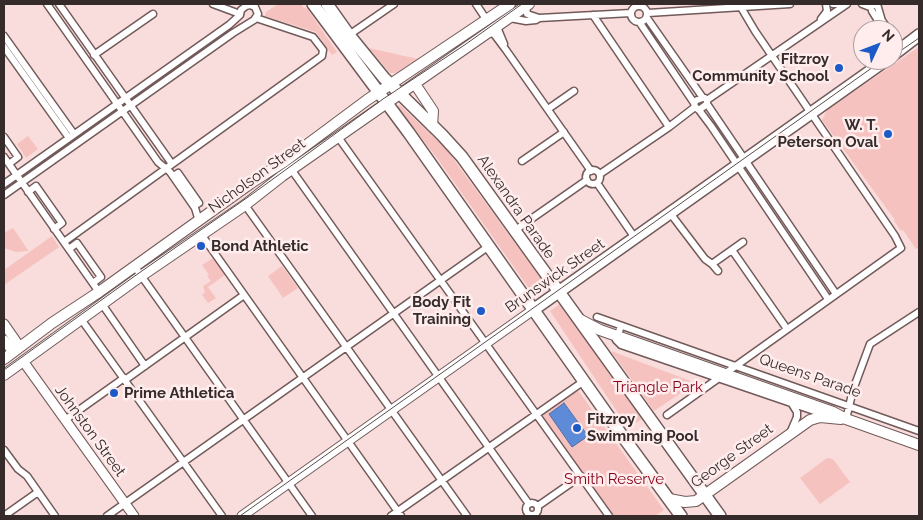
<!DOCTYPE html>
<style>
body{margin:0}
#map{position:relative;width:923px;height:520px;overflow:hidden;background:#f9dddc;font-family:Raleway,sans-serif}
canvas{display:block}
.frame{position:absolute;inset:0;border:5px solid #352b2b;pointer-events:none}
.north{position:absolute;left:853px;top:20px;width:50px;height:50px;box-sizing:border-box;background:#feedec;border:1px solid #ae9f9f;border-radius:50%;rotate:47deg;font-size:14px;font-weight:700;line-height:20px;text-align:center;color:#352b2b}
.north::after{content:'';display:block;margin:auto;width:18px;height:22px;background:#1c5bc7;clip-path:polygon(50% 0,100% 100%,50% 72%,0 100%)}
</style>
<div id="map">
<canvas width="923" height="520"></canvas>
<div class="frame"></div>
<div class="north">N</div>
</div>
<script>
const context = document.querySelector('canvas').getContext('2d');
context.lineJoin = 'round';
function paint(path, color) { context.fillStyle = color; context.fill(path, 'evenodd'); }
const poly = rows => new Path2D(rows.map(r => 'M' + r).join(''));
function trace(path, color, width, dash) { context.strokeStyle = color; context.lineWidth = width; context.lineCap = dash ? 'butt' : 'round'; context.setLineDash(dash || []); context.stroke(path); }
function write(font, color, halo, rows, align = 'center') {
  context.font = font + ' Raleway,sans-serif'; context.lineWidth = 5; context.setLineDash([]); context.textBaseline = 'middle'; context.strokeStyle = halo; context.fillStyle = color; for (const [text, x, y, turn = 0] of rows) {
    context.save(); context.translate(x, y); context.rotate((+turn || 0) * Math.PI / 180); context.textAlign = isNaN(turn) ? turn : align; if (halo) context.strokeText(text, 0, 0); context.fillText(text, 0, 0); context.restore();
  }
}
const green = poly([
 [278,4,301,4,304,8,306,7,337,52,332,55,316,32,265,16,266,12],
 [237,21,243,25,136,99,133,95],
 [919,47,919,248,916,249,903,230,901,231,894,221,895,220,822,120,827,110],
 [369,48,418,59,396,73,390,73],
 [400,105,446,149,548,288,535,297,437,158,397,107],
 [28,136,38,149,26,158,17,144],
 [69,140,72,144,23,179,20,175],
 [13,228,28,250,28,251,16,252,4,248,4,233],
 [52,236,59,247,4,285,4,270],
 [213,258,225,275,208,287,216,298,208,303,202,295,205,292,203,286,211,281,207,276,209,275,202,265],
 [282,266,298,288,283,298,268,276],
 [561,303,645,417,628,428,550,311],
 [611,351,696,383,654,411],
 [577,389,664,510,655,516,613,516,541,415],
 [827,458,833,459,850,482,820,504,800,478]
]);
const water = poly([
 [564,403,588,436,572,447,549,414,564,403]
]);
const street = poly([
 [47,4,158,162,170,172,195,208,199,221],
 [59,4,172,164],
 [213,4,240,14],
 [476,4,486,19],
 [833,4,841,4],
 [862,4,870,7,877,4],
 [877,4,882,21,889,30],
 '631 14a8 8 0 1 1 16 0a8 8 0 1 1-16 0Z',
 [526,6,527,14,539,18],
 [872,11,877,19,883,22],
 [648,13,790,4],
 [593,15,669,127],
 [510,18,526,21,536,20,539,18,631,13],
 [647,18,703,98],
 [821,19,827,11,826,4],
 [640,23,694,103],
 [497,27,504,44],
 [489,33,494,34,506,50,591,171],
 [349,35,394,4],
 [4,36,74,134],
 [4,47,69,138],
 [94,55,153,14],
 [707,100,847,4],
 [707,104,836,294],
 [548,109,574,91],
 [699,110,707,104,707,100,705,98,703,98,697,100,694,103,695,107,699,110,711,126,828,299],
 [4,137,18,157,9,164],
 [338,137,609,516],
 [4,157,99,292],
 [522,161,564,132],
 [291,169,529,504],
 '586 177a7 7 0 1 1 14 0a7 7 0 1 1-14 0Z',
 [600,174,669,127,695,107],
 [173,176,178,173,199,203,194,206],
 [597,183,635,238],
 [4,184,229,25,240,15,241,10,246,6,250,5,255,7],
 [28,192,36,186,62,223,54,229],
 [4,195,233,33,254,20,258,14,255,7],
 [245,205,467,516],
 [670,213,705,259,712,264,718,271],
 [514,231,587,180],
 [201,234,401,516],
 [64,242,322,56,323,50,313,37,256,18],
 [69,249,77,243,101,277,93,283],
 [732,250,787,329],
 [712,264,743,242],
 [135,267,312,516],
 [102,304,145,366],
 [597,317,919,431],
 [81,319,222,516],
 [621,326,616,340,621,345,826,415],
 [125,380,244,295],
 [667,415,901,248,895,236,755,31,739,4],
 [846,419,853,390,870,344,919,312],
 [65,420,124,378],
 [791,431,797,417,797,412,792,404],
 [4,450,18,469,27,476,55,516],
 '526 509a6 6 0 1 1 12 0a6 6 0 1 1-12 0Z',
 [538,506,581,476],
 [4,516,38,492],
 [107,516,489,246],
 [391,516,584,381]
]);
const secondary = poly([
 [4,324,20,347],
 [4,340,13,352],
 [23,361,134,516],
 [242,516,533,310]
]);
const primary = poly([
 [415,84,433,111,432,126],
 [579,319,600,330,833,412,846,419,919,445],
 [4,359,52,323,99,292,251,183,285,161,367,100,510,4],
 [4,375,141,276,245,205,282,176,529,4],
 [669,499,685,502,696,501,810,420,820,417,841,419]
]);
const highway = poly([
 [313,4,409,133,621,434,681,516],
 [327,4,349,35,384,78,442,135,462,157,720,516],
 [893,55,919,35],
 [533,310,886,60]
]);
const tram = poly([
 [893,56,919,38],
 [4,370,139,273,251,195,383,99,466,44,522,4],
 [240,516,883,60]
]);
const markers = [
 [839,68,5,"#1c5bc7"],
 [888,134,5,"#1c5bc7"],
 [201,246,5,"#1c5bc7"],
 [481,311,5,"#1c5bc7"],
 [114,393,5,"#1c5bc7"],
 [577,428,5,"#1c5bc7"]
];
const poiNames = [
 ["Fitzroy",829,59],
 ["Community School",829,76],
 ["W. T.",878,125],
 ["Peterson Oval",878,142],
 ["Bond Athletic",211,246,"left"],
 ["Body Fit",471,302],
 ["Training",471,319],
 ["Prime Athletica",124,393,"left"],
 ["Fitzroy",587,419,"left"],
 ["Swimming Pool",587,436,"left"]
];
const streetNames = [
 ["Nicholson Street",257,176,-36],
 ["Alexandra Parade",516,207,55],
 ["Brunswick Street",555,276,-35],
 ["Queens Parade",810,376,19],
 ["Johnston Street",90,431,54],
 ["George Street",732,456,-36]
];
const parkNames = [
 ["Triangle Park",658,387],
 ["Smith Reserve",614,479]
];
paint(green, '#f6c2bf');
paint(water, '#5e8bd8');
trace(water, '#526ea4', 1);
trace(street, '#715a59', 9);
trace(secondary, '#715a59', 11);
trace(primary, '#715a59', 12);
trace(highway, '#715a59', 14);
trace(street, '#fff', 6);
trace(secondary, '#fff', 9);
trace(primary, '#fff', 10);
trace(highway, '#fff', 11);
trace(tram, '#5b4d4d', 1);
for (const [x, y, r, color] of markers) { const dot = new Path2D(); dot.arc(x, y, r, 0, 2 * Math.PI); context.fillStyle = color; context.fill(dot); trace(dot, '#feedec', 2); }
write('bold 15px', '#352b2b', '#feedec', poiNames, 'right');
write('15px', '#352b2b', '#feedec', streetNames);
write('15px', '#85001b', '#feedec', parkNames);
</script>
